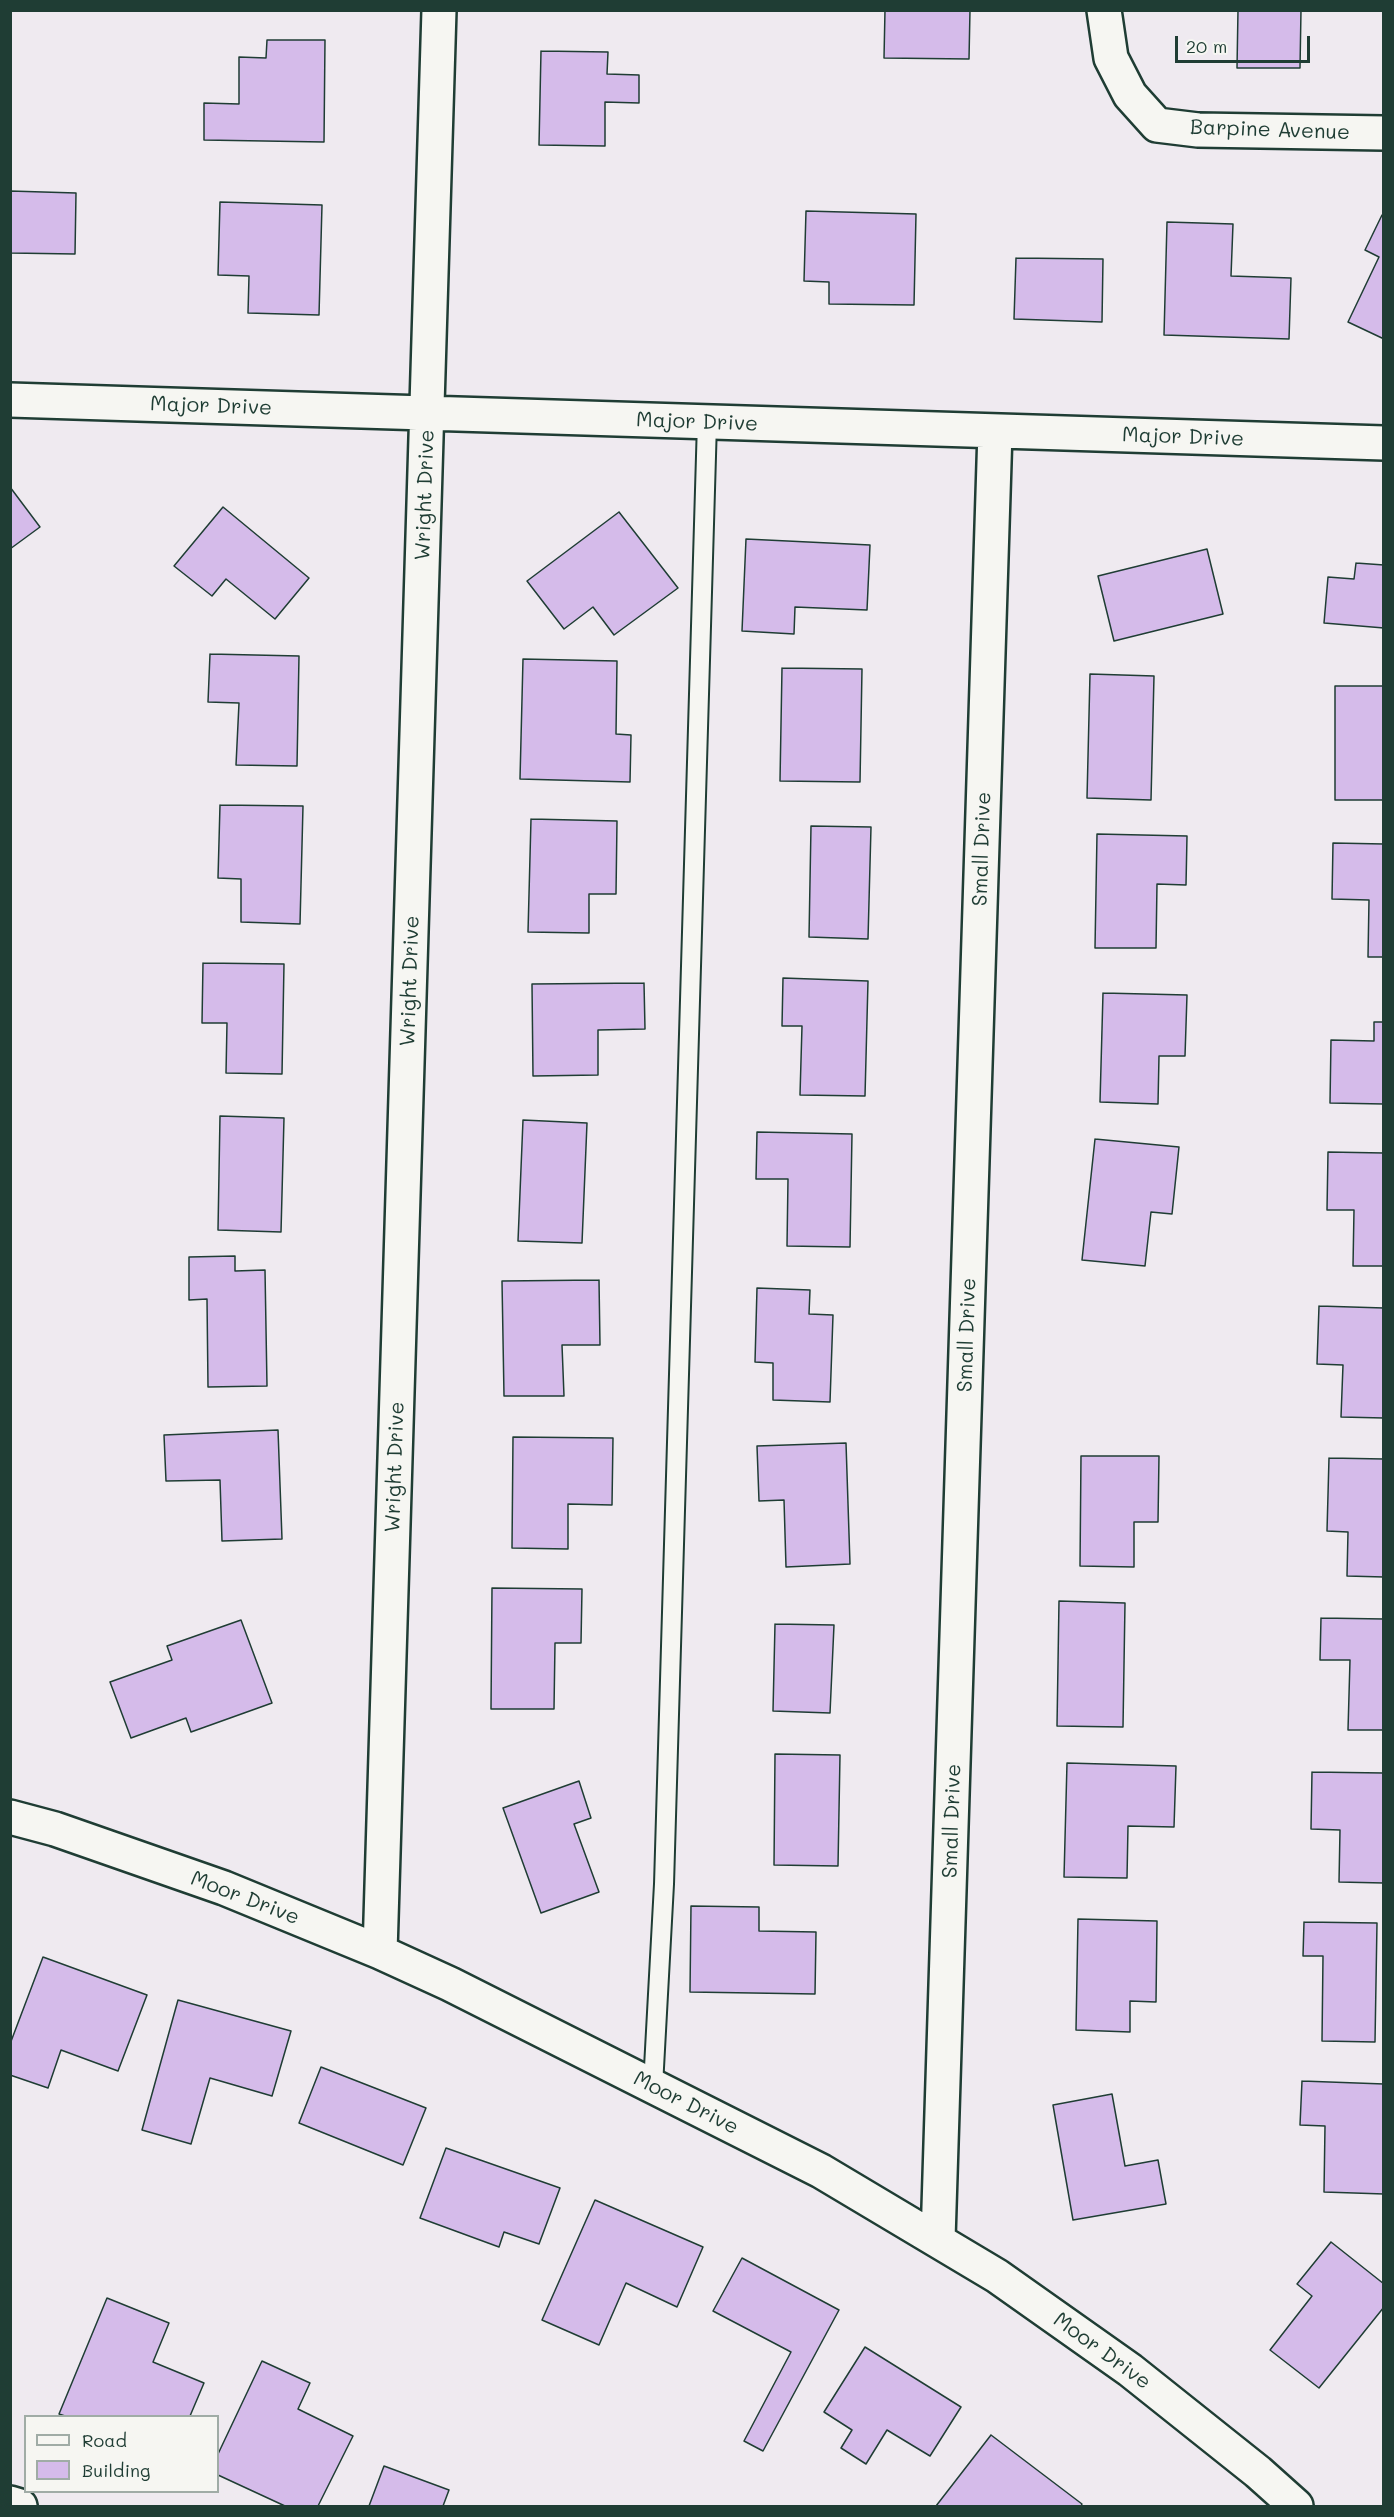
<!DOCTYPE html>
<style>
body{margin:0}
#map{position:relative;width:1394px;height:2517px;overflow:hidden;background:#efeaf0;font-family:Mali,sans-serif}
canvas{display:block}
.frame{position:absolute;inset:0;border:12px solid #1f3d34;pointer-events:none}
.legend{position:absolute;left:24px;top:2415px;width:195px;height:78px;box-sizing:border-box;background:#f6f6f2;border:2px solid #a0aca6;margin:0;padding:8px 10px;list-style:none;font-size:18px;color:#1f3d34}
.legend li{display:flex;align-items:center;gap:12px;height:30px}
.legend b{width:30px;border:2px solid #a0aca6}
.scale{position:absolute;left:1175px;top:36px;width:135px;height:27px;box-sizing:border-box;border:3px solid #1f3d34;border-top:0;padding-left:8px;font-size:18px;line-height:21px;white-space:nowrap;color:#1f3d34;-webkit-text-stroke:4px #f6f6f2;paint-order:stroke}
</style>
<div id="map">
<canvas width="1394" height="2517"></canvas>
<div class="frame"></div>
<ul class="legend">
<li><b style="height:8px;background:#f6f6f2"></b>Road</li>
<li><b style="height:16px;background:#d5bbea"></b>Building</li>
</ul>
<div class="scale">20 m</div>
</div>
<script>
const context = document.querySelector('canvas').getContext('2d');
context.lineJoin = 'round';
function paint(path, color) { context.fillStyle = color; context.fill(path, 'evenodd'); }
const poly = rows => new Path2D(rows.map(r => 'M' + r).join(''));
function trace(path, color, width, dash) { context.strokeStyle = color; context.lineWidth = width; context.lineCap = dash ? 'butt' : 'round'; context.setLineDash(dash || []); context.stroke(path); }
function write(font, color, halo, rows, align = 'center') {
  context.font = font + ' Mali,sans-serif'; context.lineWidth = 4.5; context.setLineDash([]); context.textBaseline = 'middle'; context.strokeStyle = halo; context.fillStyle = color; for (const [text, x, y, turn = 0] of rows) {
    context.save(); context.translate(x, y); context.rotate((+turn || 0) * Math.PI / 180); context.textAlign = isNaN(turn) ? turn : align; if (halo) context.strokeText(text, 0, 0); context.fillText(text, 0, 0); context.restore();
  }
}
const building = poly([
 [885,10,970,10,969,59,884,58,885,10],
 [1238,10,1301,10,1300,68,1237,68,1238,10],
 [267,40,325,40,324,142,204,140,204,103,239,104,239,57,266,58,267,40],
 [541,51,608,52,607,74,639,75,639,103,605,102,605,146,539,145,541,51],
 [10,191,76,193,75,254,10,253,10,191],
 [220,202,322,205,319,315,248,313,249,276,218,275,220,202],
 [806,211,916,214,914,305,829,304,829,282,804,281,806,211],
 [1382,215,1384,216,1384,339,1348,322,1379,257,1365,250,1382,215],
 [1167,222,1233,224,1231,276,1291,278,1289,339,1164,335,1167,222],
 [1016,258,1103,259,1102,322,1014,319,1016,258],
 [10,487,40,527,10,549,10,487],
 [223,507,309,578,275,619,226,579,212,596,174,566,223,507],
 [619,512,678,588,614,635,593,607,564,629,527,581,619,512],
 [746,539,870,545,867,610,795,607,794,634,742,631,746,539],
 [1207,549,1223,614,1114,641,1098,576,1207,549],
 [1356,563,1384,565,1384,628,1324,623,1328,577,1354,579,1356,563],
 [210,654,299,656,297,766,236,765,239,703,208,702,210,654],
 [523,659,617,661,616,734,631,735,630,782,520,779,523,659],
 [782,668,862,669,860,782,780,781,782,668],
 [1090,674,1154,676,1151,800,1087,798,1090,674],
 [1335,686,1384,686,1384,800,1335,800,1335,686],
 [220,805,303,806,300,924,241,922,241,879,218,878,220,805],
 [531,819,617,821,616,894,589,894,589,933,528,932,531,819],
 [811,826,871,827,868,939,809,937,811,826],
 [1097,834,1187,836,1186,885,1157,884,1156,948,1095,948,1097,834],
 [1333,843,1384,844,1384,957,1368,957,1369,900,1332,899,1333,843],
 [203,963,284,964,282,1074,226,1073,227,1023,202,1023,203,963],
 [783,978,868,981,865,1096,800,1095,802,1026,782,1026,783,978],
 [644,983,645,1029,598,1030,598,1075,533,1076,532,984,644,983],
 [1103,993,1187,995,1185,1056,1159,1056,1158,1104,1100,1102,1103,993],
 [1374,1022,1384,1022,1384,1104,1330,1103,1331,1040,1374,1041,1374,1022],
 [220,1116,284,1118,281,1232,218,1230,220,1116],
 [523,1120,587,1123,582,1243,518,1241,523,1120],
 [757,1132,852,1134,850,1247,787,1246,788,1179,756,1179,757,1132],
 [1095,1139,1179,1147,1172,1214,1151,1212,1145,1266,1082,1260,1095,1139],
 [1328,1152,1384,1153,1384,1266,1353,1266,1354,1210,1327,1210,1328,1152],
 [235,1256,235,1271,265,1270,267,1386,208,1387,207,1299,189,1300,189,1257,235,1256],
 [599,1280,600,1345,562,1345,564,1396,504,1396,502,1281,599,1280],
 [757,1288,810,1290,809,1314,833,1315,830,1402,773,1400,773,1363,755,1362,757,1288],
 [1319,1306,1384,1308,1384,1418,1341,1417,1343,1365,1317,1364,1319,1306],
 [278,1430,282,1539,222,1541,220,1480,166,1481,164,1435,278,1430],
 [513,1437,613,1438,612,1505,568,1504,568,1549,512,1548,513,1437],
 [846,1443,850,1564,786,1567,784,1500,759,1501,757,1446,846,1443],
 [1081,1456,1159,1456,1158,1522,1134,1522,1134,1567,1080,1566,1081,1456],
 [1329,1458,1384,1459,1384,1577,1347,1576,1348,1532,1327,1531,1329,1458],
 [492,1588,582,1589,581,1643,555,1643,554,1709,491,1709,492,1588],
 [1059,1601,1125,1603,1123,1727,1057,1726,1059,1601],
 [1321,1618,1384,1619,1384,1730,1348,1730,1350,1660,1320,1660,1321,1618],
 [241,1620,272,1703,191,1732,186,1718,131,1738,110,1682,172,1660,167,1646,241,1620],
 [775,1624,834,1625,830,1713,773,1711,775,1624],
 [775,1754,840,1755,838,1866,774,1865,775,1754],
 [1067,1763,1176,1766,1174,1827,1128,1826,1127,1878,1064,1877,1067,1763],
 [1312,1772,1384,1773,1384,1883,1339,1882,1340,1830,1311,1829,1312,1772],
 [579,1781,591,1818,574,1824,599,1892,541,1913,503,1808,579,1781],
 [691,1906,759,1907,759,1931,816,1932,815,1994,690,1992,691,1906],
 [1078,1919,1157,1921,1156,2002,1130,2001,1130,2032,1076,2030,1078,1919],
 [1304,1922,1377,1923,1375,2042,1322,2041,1323,1956,1303,1956,1304,1922],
 [43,1957,147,1995,118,2071,61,2050,48,2088,10,2075,10,2044,43,1957],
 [178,2000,291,2031,272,2096,210,2078,191,2144,142,2130,178,2000],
 [321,2067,426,2108,403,2165,299,2123,321,2067],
 [1302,2081,1384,2084,1384,2194,1324,2192,1325,2126,1300,2125,1302,2081],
 [1112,2094,1125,2166,1158,2160,1166,2204,1073,2220,1053,2105,1112,2094],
 [446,2148,560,2188,539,2244,504,2232,499,2247,420,2218,446,2148],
 [595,2200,703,2247,677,2307,626,2283,599,2345,542,2320,595,2200],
 [1331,2242,1384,2284,1384,2307,1319,2388,1270,2350,1312,2296,1297,2284,1331,2242],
 [742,2258,839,2310,763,2451,744,2441,791,2352,713,2311,742,2258],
 [107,2298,169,2323,153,2362,204,2383,190,2416,65,2416,59,2414,107,2298],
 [865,2347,961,2407,930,2456,887,2430,866,2464,841,2448,852,2430,824,2412,865,2347],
 [262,2361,310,2383,298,2409,353,2436,318,2506,285,2506,218,2475,218,2454,262,2361],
 [991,2435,1082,2504,1081,2506,936,2506,991,2435],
 [384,2466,449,2490,443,2506,369,2506,384,2466]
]);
const service = poly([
 [653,2086,664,1884,707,422]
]);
const minor = poly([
 [1104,10,1111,58,1130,95,1157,125,1198,130,1384,133],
 [10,400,1384,443],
 [10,1817,55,1829,224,1888,380,1952,450,1984,821,2171,997,2276,1130,2370,1258,2472,1296,2506],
 [380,1952,439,10],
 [938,2239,995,431],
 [10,2503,20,2506]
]);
const streetNames = [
 ["Barpine Avenue",1270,130,2],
 ["Major Drive",211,406,2],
 ["Major Drive",697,422,2],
 ["Major Drive",1183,437,2],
 ["Wright Drive",425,495,-88],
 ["Small Drive",982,849,-88],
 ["Wright Drive",410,981,-88],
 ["Small Drive",967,1335,-88],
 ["Wright Drive",395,1467,-88],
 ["Small Drive",952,1821,-88],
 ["Moor Drive",245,1898,21],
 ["Moor Drive",686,2103,27],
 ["Moor Drive",1102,2351,36]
];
paint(building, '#d5bbea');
trace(building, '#1f3d34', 1.5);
trace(service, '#1f3d34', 22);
trace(minor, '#1f3d34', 38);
trace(service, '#f6f6f2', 18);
trace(minor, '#f6f6f2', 33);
write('21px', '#1f3d34', '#f6f6f2', streetNames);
</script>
